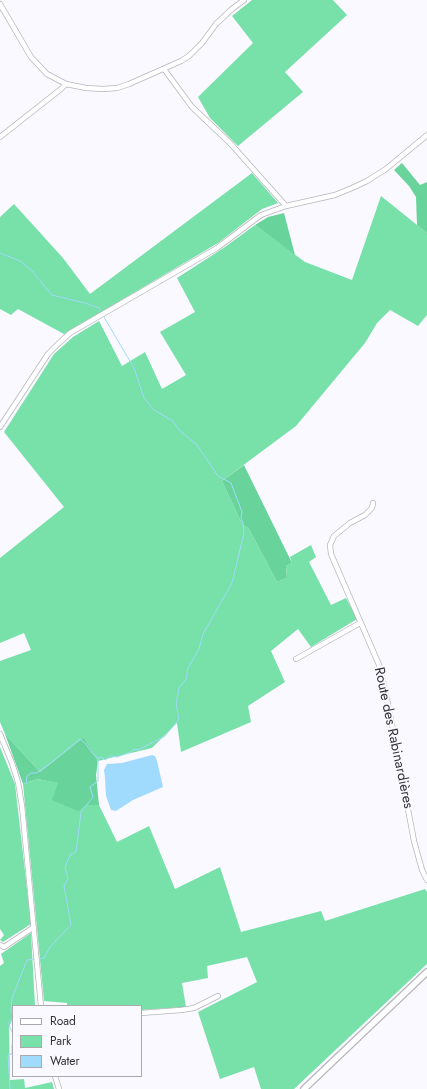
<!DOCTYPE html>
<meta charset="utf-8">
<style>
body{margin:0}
#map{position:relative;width:427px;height:1089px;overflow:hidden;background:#f9f9ff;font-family:Jost,sans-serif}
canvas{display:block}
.legend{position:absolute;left:12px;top:1005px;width:130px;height:72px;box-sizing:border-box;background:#f9f9ff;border:1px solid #aaa9ae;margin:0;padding:5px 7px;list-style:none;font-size:12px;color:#333235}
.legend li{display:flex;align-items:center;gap:8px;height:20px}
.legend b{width:20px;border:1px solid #aaa9ae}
</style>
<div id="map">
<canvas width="427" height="1089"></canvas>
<ul class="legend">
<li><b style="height:5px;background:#fff"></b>Road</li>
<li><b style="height:11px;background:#78e0a9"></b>Park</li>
<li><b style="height:11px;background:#a0dafd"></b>Water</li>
</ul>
</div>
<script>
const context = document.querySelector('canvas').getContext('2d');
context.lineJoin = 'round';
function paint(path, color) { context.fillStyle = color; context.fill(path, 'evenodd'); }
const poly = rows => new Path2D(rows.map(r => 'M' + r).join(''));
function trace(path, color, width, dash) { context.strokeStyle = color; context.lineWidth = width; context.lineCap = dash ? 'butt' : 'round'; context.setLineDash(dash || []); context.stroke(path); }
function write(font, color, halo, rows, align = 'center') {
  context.font = font + ' Jost,sans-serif'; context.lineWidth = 4; context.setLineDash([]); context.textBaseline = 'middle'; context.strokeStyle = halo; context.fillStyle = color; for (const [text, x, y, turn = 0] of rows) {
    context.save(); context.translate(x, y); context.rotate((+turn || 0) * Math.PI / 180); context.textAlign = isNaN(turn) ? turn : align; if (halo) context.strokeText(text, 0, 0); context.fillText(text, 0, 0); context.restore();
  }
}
const green = poly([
 [252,0,333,0,347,15,285,72,303,92,238,146,210,118,198,97,253,43,232,16],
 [252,173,278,203,262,209,218,243,64,334,18,309,11,315,0,309,0,217,14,204,63,258,90,294],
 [381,196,427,233,427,315,418,326,390,310,377,323,365,343,296,426,222,481,242,524,249,529,277,582,287,578,286,566,292,563,290,557,311,545,316,557,309,562,331,605,346,598,357,619,311,647,298,629,271,651,285,682,248,706,251,722,181,752,177,723,152,748,98,761,84,737,40,772,5,734,0,722,0,661,31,650,24,633,0,643,0,558,64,507,4,432,54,354,73,337,99,321,122,366,145,352,162,389,186,375,160,332,195,312,177,278,225,247,255,225,305,262,352,280],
 [0,747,15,784,31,924,3,942,0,940,4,935,0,929],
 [37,779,59,783,86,805,99,805,117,842,149,826,175,889,220,867,241,932,321,911,325,921,425,889,427,892,427,964,294,1089,261,1089,254,1067,220,1079,198,1012,257,982,247,957,207,966,208,978,182,983,186,1007,141,1010,141,1006,67,1006,67,1003,44,1001,23,784],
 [31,933,35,1006,13,1006,13,1018,9,1027,10,1080,24,1079,25,1088,52,1082,54,1089,0,1089,0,966,4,963,1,954]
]);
const forest = poly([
 [402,163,420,185,427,182,427,233,417,225,416,197,409,186,394,170],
 [284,213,295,255,255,225,268,217],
 [244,465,292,563,286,566,287,578,277,582,249,529,242,524,222,481],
 [5,734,40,772,84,737,98,761,96,775,99,805,86,805,78,811,52,800,58,783,37,779,23,784]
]);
const water = poly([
 [152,755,155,756,157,761,163,787,133,800,116,811,111,810,106,796,105,778,104,770,107,764,122,763]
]);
const stream = poly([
 [0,253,20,261,32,271,52,295,85,303,99,308,101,311],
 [26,784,27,776,31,773,36,773,47,766,80,739,86,744,92,753,98,758,102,757,105,760,111,756,117,757,131,752,134,749,138,750,165,736,179,719,176,704,179,688,186,679,188,668,199,649,203,634,232,583,244,533,243,523,241,518,242,512,231,483,218,476,197,445,179,430,173,421,154,410,144,398,134,368,104,317],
 [39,959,44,958,50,947,71,925,64,886,68,878,65,867,70,855,76,852,81,812,93,797,90,787,98,781,98,758],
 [13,1017,11,1010,12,998,27,960,35,959],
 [13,1018,8,1023,13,1034],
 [10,1089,8,1055,12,1054,12,1045,13,1045]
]);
const minor = poly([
 [0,4,31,57,47,74,66,84,86,88,103,89,117,88,129,84,181,61,189,56,202,43,216,24,232,9,244,0],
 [164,69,192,107,230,143,286,206],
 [0,137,61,89,66,84],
 [0,427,48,354,58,344,70,333,217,248,261,215,286,206,335,195,352,188,367,181,386,169,427,135],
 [373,503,372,508,365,515,350,523,334,536,330,545,331,554,380,667,389,709,414,841,422,870,427,880],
 [296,659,360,623],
 [0,734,12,763,18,782,22,806,41,1006],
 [0,945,4,947,34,927],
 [141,1013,181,1010,194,1008,218,996],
 [55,1076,59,1089]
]);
const major = poly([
 [304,1089,427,972]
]);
const streetNames = [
 ["Route des Rabinardières",393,738,78]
];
paint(green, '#78e0a9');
paint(forest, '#68d49c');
paint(water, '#a0dafd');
trace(stream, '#a0dafd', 1);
trace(minor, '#b7b6be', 6);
trace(major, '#b7b6be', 8);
trace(minor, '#fff', 4.5);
trace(major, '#fff', 5.5);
write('14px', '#333235', '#f9f9ff', streetNames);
</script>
